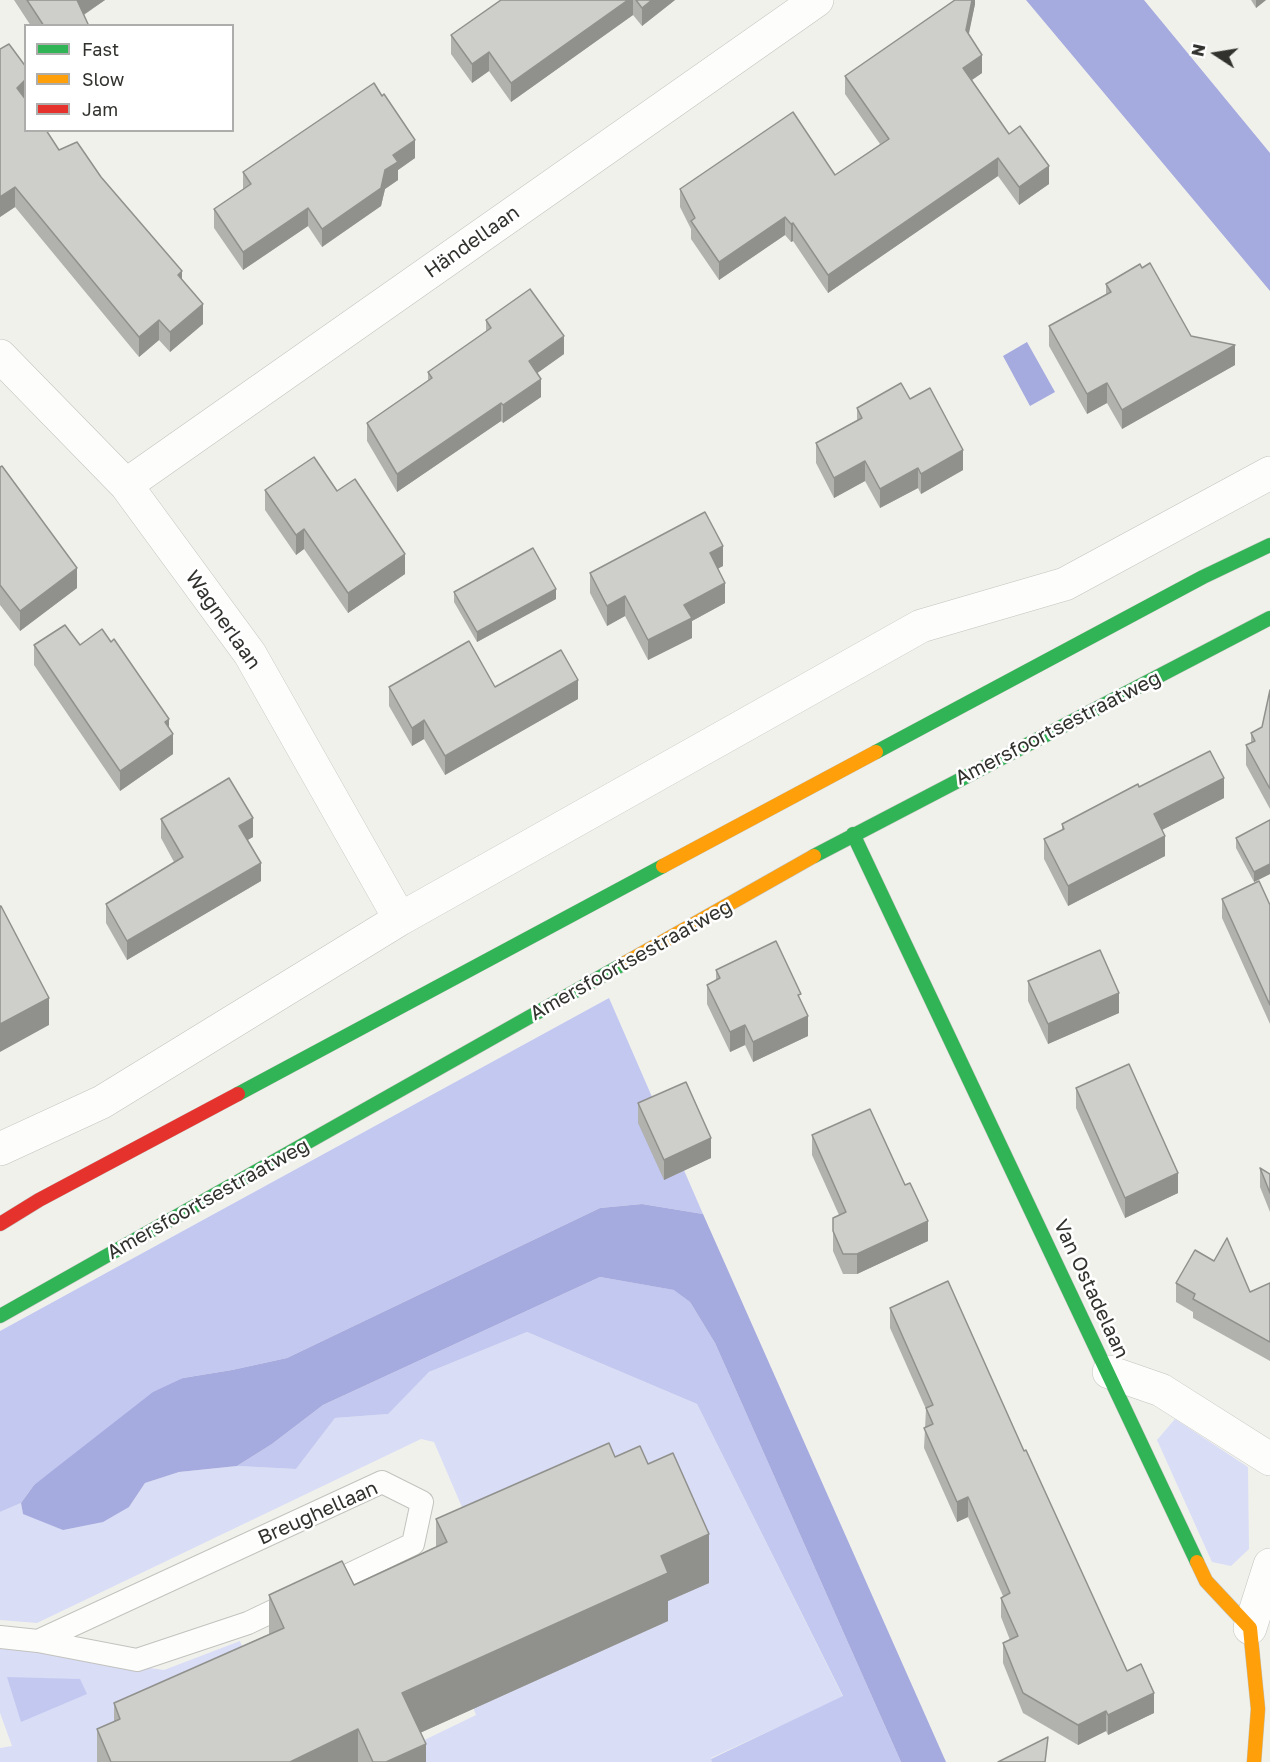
<!DOCTYPE html>
<meta charset="utf-8">
<style>
body{margin:0}
#map{position:relative;width:1270px;height:1762px;overflow:hidden;background:#f1f1ec;font-family:"Golos Text",sans-serif}
canvas{display:block}
.legend{position:absolute;left:24px;top:24px;width:210px;height:108px;box-sizing:border-box;background:#fff;border:2px solid #adadab;margin:0;padding:8px 10px;list-style:none;font-size:18px;color:#31312d}
.legend li{display:flex;align-items:center;gap:12px;height:30px}
.legend b{width:30px;border:2px solid #adadab}
.north{position:absolute;left:1186px;top:24px;width:60px;height:60px;-webkit-text-stroke:4px #fff;paint-order:stroke;rotate:282deg;font-size:16px;font-weight:700;line-height:24px;text-align:center;color:#31312d}
.north::after{content:'';display:block;margin:auto;width:21px;height:27px;background:#31312d;clip-path:polygon(50% 0,100% 100%,50% 72%,0 100%)}
</style>
<div id="map">
<canvas width="1270" height="1762"></canvas>
<ul class="legend">
<li><b style="height:8px;background:#30b455"></b>Fast</li>
<li><b style="height:8px;background:#ff9f0a"></b>Slow</li>
<li><b style="height:8px;background:#e5322d"></b>Jam</li>
</ul>
<div class="north">N</div>
</div>
<script>
const context = document.querySelector('canvas').getContext('2d');
context.lineJoin = 'round';
function paint(path, color) { context.fillStyle = color; context.fill(path, 'evenodd'); }
const poly = rows => new Path2D(rows.map(r => 'M' + r).join(''));
function trace(path, color, width, dash) { context.strokeStyle = color; context.lineWidth = width; context.lineCap = dash ? 'butt' : 'round'; context.setLineDash(dash || []); context.stroke(path); }
function write(font, color, halo, rows, align = 'center') {
  context.font = font + ' "Golos Text",sans-serif'; context.lineWidth = 5; context.setLineDash([]); context.textBaseline = 'middle'; context.strokeStyle = halo; context.fillStyle = color; for (const [text, x, y, turn = 0] of rows) {
    context.save(); context.translate(x, y); context.rotate((+turn || 0) * Math.PI / 180); context.textAlign = isNaN(turn) ? turn : align; if (halo) context.strokeText(text, 0, 0); context.fillText(text, 0, 0); context.restore();
  }
}
const green = poly([
 [527,1332,697,1404,843,1697,711,1758,712,1762,420,1762,412,1746,476,1715,471,1702,486,1563,434,1442,421,1439,37,1623,0,1620,0,1512,21,1503,23,1514,129,1507,145,1483,179,1472,237,1466,296,1469,335,1418,387,1414,429,1372],
 [1175,1419,1248,1467,1249,1549,1231,1566,1212,1562,1157,1440],
 [240,1641,252,1673,109,1762,0,1762,0,1748,12,1746,0,1713,0,1647,164,1670]
]);
const forest = poly([
 [609,998,703,1214,642,1204,600,1208,287,1358,232,1370,183,1378,34,1485,21,1503,0,1512,0,1331],
 [600,1277,675,1290,690,1302,715,1343,901,1762,712,1762,711,1759,843,1696,697,1404,527,1332,429,1372,388,1414,335,1418,296,1469,237,1466,272,1444,323,1405],
 [7,1677,80,1679,87,1694,21,1722]
]);
const water = poly([
 [1026,0,1144,0,1270,153,1270,291],
 [1027,342,1055,392,1030,406,1003,356],
 [642,1204,703,1214,946,1762,901,1762,715,1343,690,1302,674,1290,600,1277,323,1405,272,1444,237,1466,179,1472,145,1483,129,1507,103,1522,63,1530,23,1514,21,1503,34,1485,153,1392,183,1378,232,1370,287,1358,600,1208]
]);
const lane = poly([
 [0,1637,38,1641,137,1660,248,1623,413,1544,422,1502,382,1482,38,1641]
]);
const street = poly([
 [0,356,126,485,250,654,400,919],
 [126,485,817,0],
 [0,1149,102,1102,400,919,921,626,1065,584,1270,473],
 [1109,1372,1161,1390,1270,1459],
 [1250,1628,1270,1565]
]);
const fast = poly([
 [876,752,1203,577,1270,545],
 [853,834,1197,1562],
 [814,856,1270,618],
 [238,1094,663,866],
 [0,1316,625,963]
]);
const slow = poly([
 [663,866,876,752],
 [625,963,814,856],
 [1197,1562,1206,1581,1250,1628,1258,1709,1254,1762]
]);
const jam = poly([
 [0,1224,39,1200,238,1094]
]);
const wall = poly([
 [14,0,105,0,84,15,88,26,31,26],
 [501,0,675,0,642,26,633,15,511,102,489,71,472,83,451,54,451,35],
 [975,0,975,4,968,35,982,73,972,80,1009,134,1049,184,1019,205,998,176,828,293,793,241,791,242,785,235,719,280,691,239,691,229,680,207,680,189,835,175,880,144,845,94,845,76],
 [1251,0,1266,0,1256,8],
 [0,49,26,67,25,99,59,150,101,177,182,279,203,324,170,352,159,340,139,357,15,207,0,217],
 [415,158,398,170,398,180,385,189,381,206,322,247,308,226,243,270,214,228,214,209,243,189,243,172],
 [1106,284,1191,336,1235,365,1122,429,1107,403,1087,414,1049,346,1049,326,1106,294],
 [486,320,564,354,537,373,541,397,503,423,501,421,397,492,367,441,367,423,428,380,428,372,486,332],
 [910,399,963,470,921,494,918,488,880,508,865,481,834,498,816,463,816,443,857,420,857,408],
 [0,467,77,588,20,631,0,605],
 [265,490,337,491,405,574,348,613,304,549,296,555,265,510],
 [723,566,718,568,725,603,692,621,692,638,648,660,625,616,607,626,590,593,590,573],
 [454,592,556,599,477,642,454,602],
 [34,645,80,645,169,727,173,754,120,791,34,665],
 [389,687,495,687,578,699,445,775,424,739,412,746,389,706],
 [1270,690,1270,809,1246,765,1246,745,1251,743,1251,733,1262,727],
 [1139,787,1224,798,1162,830,1165,856,1068,906,1044,859,1044,839,1062,830,1062,824],
 [161,819,253,837,247,840,261,881,127,960,106,923,106,904,174,862,161,838],
 [1270,820,1270,874,1254,882,1236,848,1236,838],
 [1222,899,1270,905,1270,1024,1222,918],
 [716,970,801,1002,808,1036,753,1062,745,1045,730,1052,707,1004,707,985,716,980],
 [1028,981,1119,1013,1048,1044,1028,1001],
 [1076,1088,1178,1193,1125,1218,1076,1108],
 [638,1103,711,1158,664,1180,638,1123],
 [812,1135,928,1241,857,1274,843,1274,833,1251,833,1218,839,1215,812,1155],
 [1260,1168,1270,1174,1270,1212,1260,1187],
 [1176,1283,1250,1292,1270,1283,1270,1361,1193,1318,1193,1312,1176,1302],
 [890,1308,1024,1451,1127,1671,1154,1713,1108,1735,1106,1731,1078,1745,1023,1713,1003,1663,1003,1643,1010,1640,1001,1617,1001,1598,1003,1596,968,1517,957,1522,924,1448,926,1409,890,1328],
 [615,1457,648,1464,709,1583,668,1601,668,1621,420,1733,426,1762,97,1762,97,1729,114,1722,114,1703,269,1634,269,1595,354,1585,436,1547,436,1519]
]);
const shadedWall = poly([
 [77,0,105,0,77,19],
 [628,0,633,0,633,15,511,102,511,83],
 [652,0,675,0,642,26,642,8],
 [972,0,975,0,975,4,966,48,966,30],
 [1256,0,1266,0,1256,8],
 [489,52,489,71,472,83,472,64],
 [982,55,982,73,963,86,963,68],
 [26,79,26,99,17,108,17,88],
 [415,140,415,158,398,170,398,180,385,189,381,206,322,247,322,229,385,170,393,155],
 [998,158,998,176,828,293,828,275],
 [1049,166,1049,184,1019,205,1019,187],
 [15,187,15,207,0,217,0,197],
 [308,208,308,226,243,270,243,252],
 [785,217,785,235,719,280,719,262],
 [793,223,793,241,791,242,791,224],
 [182,271,182,291,178,275],
 [203,304,203,324,170,352,170,332],
 [159,320,159,340,139,357,139,337],
 [564,336,564,354,529,379,529,361],
 [1235,345,1235,365,1122,429,1122,410],
 [541,379,541,397,503,423,503,405],
 [1107,383,1107,403,1087,414,1087,394],
 [501,403,501,421,397,492,397,474],
 [963,450,963,470,921,494,921,474],
 [865,461,865,481,834,498,834,478],
 [918,468,918,488,880,508,880,489],
 [304,529,304,549,296,555,296,535],
 [723,546,723,566,710,573,710,553],
 [405,554,405,574,348,613,348,593],
 [77,568,77,588,20,631,20,611],
 [725,583,725,603,692,621,692,638,648,660,648,640,684,605],
 [556,589,556,599,477,642,477,632],
 [625,596,625,616,607,626,607,606],
 [578,680,578,699,445,775,445,756],
 [169,719,169,737,173,734,173,754,120,791,120,771,165,722],
 [424,720,424,739,412,746,412,728],
 [1224,778,1224,798,1154,834,1154,814],
 [253,818,253,837,239,845,239,826],
 [1165,836,1165,856,1068,906,1068,886],
 [261,863,261,881,127,960,127,941],
 [1270,864,1270,874,1254,882,1254,872],
 [1119,993,1119,1013,1048,1044,1048,1024],
 [49,998,49,1025,0,1052,0,1024],
 [808,1016,808,1036,753,1062,753,1042],
 [745,1025,745,1045,730,1052,730,1032],
 [711,1138,711,1158,664,1180,664,1160],
 [1178,1173,1178,1193,1125,1218,1125,1198],
 [928,1221,928,1241,857,1274,857,1254],
 [968,1497,968,1517,957,1522,957,1502],
 [709,1534,709,1583,668,1601,668,1621,402,1741,402,1693,661,1556],
 [1154,1693,1154,1713,1108,1735,1108,1715],
 [1106,1711,1106,1731,1078,1745,1078,1725],
 [358,1729,358,1762,290,1762],
 [426,1744,426,1762,386,1762]
]);
const building = poly([
 [27,0,77,0,88,24,86,26,44,26,27,0],
 [501,0,628,0,511,83,489,52,472,64,451,35,501,0],
 [636,0,652,0,642,8,636,0],
 [955,0,972,0,966,30,982,55,963,68,1009,134,1020,126,1049,166,1019,187,998,158,828,275,793,223,791,224,785,217,719,262,691,221,695,218,680,189,793,112,835,175,889,139,845,76,955,0],
 [9,44,26,67,26,79,17,88,26,100,26,130,46,130,59,150,77,142,101,177,182,271,178,275,203,304,170,332,159,320,139,337,15,187,0,197,0,49,9,44],
 [374,83,382,96,384,94,415,140,393,155,398,162,385,170,381,188,322,229,308,208,243,252,214,209,251,184,243,172,374,83],
 [1150,263,1191,336,1235,345,1122,410,1107,383,1087,394,1049,326,1111,292,1106,284,1140,264,1142,268,1150,263],
 [530,289,564,336,529,361,541,379,503,405,501,403,397,474,367,423,432,378,428,372,491,328,486,320,530,289],
 [901,383,910,399,930,388,963,450,921,474,918,468,880,489,865,461,834,478,816,443,862,418,857,408,901,383],
 [314,457,337,491,355,479,405,554,348,593,304,529,296,535,265,490,314,457],
 [2,466,77,568,20,611,0,585,0,467,2,466],
 [705,512,723,546,710,553,725,583,684,605,692,618,648,640,625,596,607,606,590,573,705,512],
 [533,548,556,589,477,632,454,592,533,548],
 [65,625,80,645,102,629,111,642,114,639,169,719,165,722,173,734,120,771,34,645,65,625],
 [469,641,495,687,561,650,578,680,445,756,424,720,412,728,389,687,469,641],
 [1270,690,1270,789,1246,745,1255,741,1251,733,1262,727,1270,690],
 [1210,751,1224,778,1154,814,1165,836,1068,886,1044,839,1064,829,1062,824,1138,784,1139,787,1210,751],
 [229,778,253,818,239,826,261,863,127,941,106,904,183,857,161,819,229,778],
 [1270,820,1270,864,1254,872,1236,838,1270,820],
 [1259,881,1270,905,1270,1005,1222,899,1259,881],
 [0,906,1,906,49,998,0,1024,0,906],
 [776,941,801,994,798,995,808,1016,753,1042,745,1025,730,1032,707,985,720,978,716,970,776,941],
 [1100,950,1119,993,1048,1024,1028,981,1100,950],
 [1129,1064,1178,1173,1125,1198,1076,1088,1129,1064],
 [686,1082,711,1138,664,1160,638,1103,686,1082],
 [870,1109,905,1185,910,1183,928,1221,857,1254,843,1254,833,1231,833,1218,846,1212,812,1135,870,1109],
 [1260,1168,1270,1174,1270,1193,1260,1168],
 [1227,1238,1250,1292,1270,1283,1270,1342,1193,1299,1195,1294,1176,1283,1195,1250,1214,1261,1227,1238],
 [948,1281,1024,1451,1026,1450,1127,1671,1141,1664,1154,1693,1108,1715,1106,1711,1078,1725,1023,1693,1003,1643,1018,1636,1001,1598,1010,1593,968,1497,957,1502,924,1428,933,1424,926,1408,933,1405,890,1308,948,1281],
 [609,1443,615,1457,640,1446,648,1464,673,1453,709,1534,661,1556,668,1573,402,1693,426,1744,386,1762,373,1762,358,1729,290,1762,111,1762,97,1729,120,1719,114,1703,284,1628,269,1595,342,1561,354,1585,447,1542,436,1519,609,1443],
 [1048,1737,1045,1762,998,1762,1048,1737]
]);
const streetNames = [
 ["Händellaan",472,242,-35],
 ["Wagnerlaan",223,620,55],
 ["Amersfoortsestraatweg",1058,728,-27],
 ["Amersfoortsestraatweg",631,960,-29],
 ["Amersfoortsestraatweg",208,1199,-29],
 ["Van Ostadelaan",1091,1289,65],
 ["Breughellaan",318,1513,-24]
];
paint(green, '#d9ddf6');
paint(forest, '#c3c8f1');
paint(water, '#a5aadf');
trace(lane, '#c2c2be', 24);
trace(street, '#c2c2be', 34);
trace(fast, '#c2c2be', 15);
trace(slow, '#c2c2be', 15);
trace(jam, '#c2c2be', 15);
trace(lane, '#fdfdfc', 22);
trace(street, '#fdfdfc', 33);
trace(fast, '#30b455', 14);
trace(slow, '#ff9f0a', 14);
trace(jam, '#e5322d', 14);
paint(wall, '#b1b1ae');
paint(shadedWall, '#90908d');
paint(building, '#cececa');
trace(building, '#90908d', 1.5);
write('20px', '#31312d', '#fff', streetNames);
</script>
